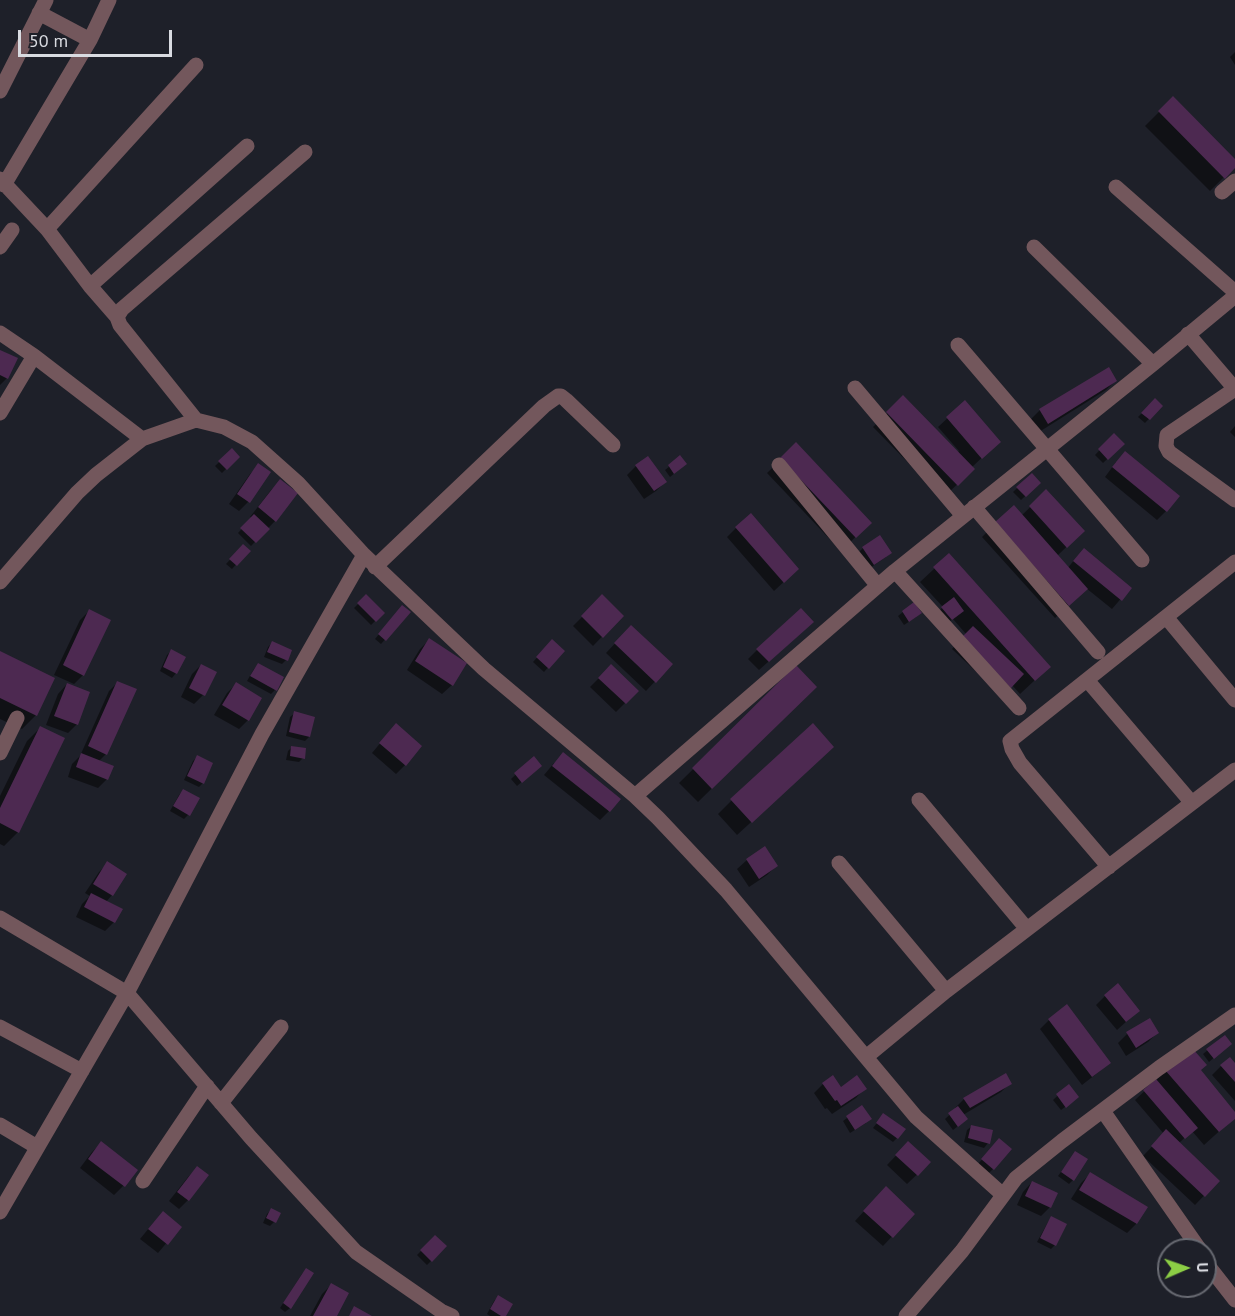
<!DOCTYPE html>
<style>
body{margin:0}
#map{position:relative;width:1235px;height:1316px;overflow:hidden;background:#1e2029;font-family:"PT Sans",sans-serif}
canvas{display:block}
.north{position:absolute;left:1157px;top:1238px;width:60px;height:60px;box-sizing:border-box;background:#1e2029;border:2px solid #696b73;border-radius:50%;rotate:88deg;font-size:16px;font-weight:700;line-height:24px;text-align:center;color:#d9dbe1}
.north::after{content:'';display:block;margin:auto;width:21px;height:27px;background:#8cce45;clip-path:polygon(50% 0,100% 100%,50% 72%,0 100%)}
.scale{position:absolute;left:18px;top:30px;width:154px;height:27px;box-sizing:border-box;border:3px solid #d9dbe1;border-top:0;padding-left:8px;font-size:18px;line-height:21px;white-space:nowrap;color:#d9dbe1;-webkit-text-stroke:4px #1e2029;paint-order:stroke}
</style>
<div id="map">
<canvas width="1235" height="1316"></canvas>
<div class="north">U</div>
<div class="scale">50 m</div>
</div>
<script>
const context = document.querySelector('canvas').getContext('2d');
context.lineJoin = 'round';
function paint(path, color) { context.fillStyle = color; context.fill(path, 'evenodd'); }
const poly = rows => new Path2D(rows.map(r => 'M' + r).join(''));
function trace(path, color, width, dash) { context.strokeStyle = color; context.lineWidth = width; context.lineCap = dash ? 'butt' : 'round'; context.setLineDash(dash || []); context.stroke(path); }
const shadow = poly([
 [1235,52,1235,65,1230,57],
 [1173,98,1235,161,1235,166,1210,191,1145,126],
 [0,351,7,378,0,385],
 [1115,381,1106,390,1039,432,1031,419,1040,410],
 [903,398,957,453,959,451,938,427,965,402,990,450,971,468,973,469,943,498,873,427],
 [1155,400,1161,406,1145,423,1138,417],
 [1235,426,1235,437,1230,432],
 [1114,435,1123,444,1103,463,1095,455],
 [796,445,870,523,841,551,767,473],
 [232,450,238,457,222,473,215,466],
 [680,458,681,468,670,477,665,470],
 [1116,462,1166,511,1157,520,1105,477],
 [259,465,269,473,248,502,239,511,229,504,250,474],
 [636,466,665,482,656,491,644,499,627,475],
 [1031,475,1039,483,1021,500,1013,492],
 [280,481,275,521,251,546,238,533,252,518,250,517,271,490],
 [1046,492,1083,531,1057,556,1067,569,1075,559,1130,588,1112,609,1086,588,1055,618,982,537,996,523,1021,516],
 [736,528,788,578,774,591,727,537],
 [243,546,248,551,232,569,226,564],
 [863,548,886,557,870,568,859,552],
 [949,555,1035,680,1020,694,1012,685,1001,695,952,649,966,634,953,619,947,623,938,612,943,607,920,582],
 [366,596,383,613,371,625,354,608],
 [602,597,622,616,593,646,573,626],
 [89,611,83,675,74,684,54,675,80,620],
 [398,611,409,612,381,644,375,639],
 [903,612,916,617,904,625,898,616],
 [803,631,759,670,748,659,757,650],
 [622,636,671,664,646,691,606,653],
 [429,640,452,685,442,694,407,670,420,649],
 [552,641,563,651,544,672,533,662],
 [272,643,290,651,286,660,282,664,264,657,268,647],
 [171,651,176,673,172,678,160,671,167,655],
 [0,653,36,715,22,729,0,719],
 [201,665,215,672,203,695,194,704,181,697,192,674],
 [258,665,275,690,271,694,247,681,254,669],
 [611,666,637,691,616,712,590,687],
 [796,668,815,687,698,802,679,783],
 [118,682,106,754,98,762,107,779,98,788,68,777,72,764,80,756,109,691],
 [67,684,77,724,68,733,46,725,58,694],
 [236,684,248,720,239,729,214,715,227,693],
 [295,713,313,718,309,737,305,741,286,736,290,717],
 [41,727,18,832,4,846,0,844,0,796,27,741],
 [387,735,405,765,396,774,372,753],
 [292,747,303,758,299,762,286,760,288,751],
 [197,757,203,783,199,787,184,780,193,761],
 [533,758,540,766,517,786,511,779],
 [819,760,737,835,718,814,732,800],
 [554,763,609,811,600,820,544,775],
 [183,791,198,799,188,815,184,819,170,811,179,795],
 [747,860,776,866,767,875,749,887,737,869],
 [108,863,112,895,106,902,114,922,105,931,76,917,82,904,90,896,85,893,99,872],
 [1105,996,1138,1011,1117,1030,1096,1005],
 [1049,1020,1109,1062,1100,1071,1082,1085,1040,1029],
 [1149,1020,1157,1033,1148,1042,1126,1056,1118,1043,1127,1034],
 [1224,1037,1226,1047,1209,1062,1203,1054],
 [1221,1066,1235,1066,1235,1101,1212,1075],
 [1166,1071,1235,1114,1235,1117,1204,1145,1192,1131,1179,1143,1218,1181,1195,1205,1143,1156,1164,1134,1135,1100],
 [1010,1083,1001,1092,963,1115,962,1123,953,1130,945,1119,956,1109,955,1108,964,1099],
 [823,1084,840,1089,865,1088,856,1098,832,1114,827,1108,825,1109,814,1093],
 [1068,1086,1073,1101,1061,1110,1053,1100],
 [862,1107,866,1123,850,1133,843,1121],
 [880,1119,897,1138,893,1142,873,1128],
 [972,1126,988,1143,984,1148,964,1142,967,1130],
 [999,1140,993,1169,989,1173,978,1164],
 [101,1143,136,1170,123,1186,114,1195,80,1168,92,1152],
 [908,1143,929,1163,907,1184,887,1165],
 [1072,1157,1073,1180,1069,1184,1058,1176],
 [197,1168,188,1200,179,1209,169,1201,188,1177],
 [1090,1174,1146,1207,1136,1224,1127,1233,1071,1199,1081,1183],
 [1032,1182,1050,1207,1041,1216,1017,1205,1023,1192],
 [877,1197,913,1214,883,1246,855,1221],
 [271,1210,279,1214,274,1222,270,1226,263,1223,267,1214],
 [1052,1218,1055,1245,1051,1249,1037,1242,1048,1222],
 [154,1222,180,1227,158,1253,140,1239],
 [435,1237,445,1247,427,1265,417,1255],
 [306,1270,290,1308,285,1312,280,1308,302,1274],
 [331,1285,335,1316,310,1316,322,1294],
 [498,1297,504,1316,490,1316,487,1314,494,1301]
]);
const building = poly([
 [1173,96,1235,159,1235,168,1225,179,1158,111],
 [0,350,18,358,8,379,0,375],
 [1109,367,1117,381,1048,424,1039,409],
 [903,395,975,469,958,486,886,412],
 [1155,398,1163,406,1150,420,1141,413],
 [965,400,1001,442,982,459,946,417],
 [1114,433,1125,444,1108,460,1098,449],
 [796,442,872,523,856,538,780,458],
 [232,448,240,457,227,470,218,461],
 [1125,451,1180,496,1167,512,1112,467],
 [680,455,687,464,674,474,668,465],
 [648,456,667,482,654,491,635,465],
 [258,463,271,472,250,503,237,494],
 [1032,473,1041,483,1026,497,1016,487],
 [280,479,298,493,276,522,258,507],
 [1046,489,1085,531,1067,548,1029,506],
 [1014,505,1088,589,1069,606,995,522],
 [751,513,799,569,784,583,735,527],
 [254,514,270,529,256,543,240,528],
 [880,535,892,553,874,565,862,547],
 [243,544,251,551,237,566,229,559],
 [1084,548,1132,588,1122,601,1073,561],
 [949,553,1051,667,1035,681,933,567],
 [366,594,385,613,376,622,357,603],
 [602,594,624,616,603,638,581,616],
 [954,597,964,611,952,620,941,607],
 [914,602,922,613,909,622,902,611],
 [402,605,411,612,386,641,378,634],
 [801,608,814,622,769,662,756,649],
 [89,609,111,620,84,676,63,665],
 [631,625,673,664,656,683,614,643],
 [973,626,1024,674,1011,688,960,639],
 [429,638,467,663,453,686,415,661],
 [552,639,565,651,549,669,536,657],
 [272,641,292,650,288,661,267,652],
 [171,649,186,657,177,674,163,667],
 [0,651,55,678,37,716,0,698],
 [258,663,284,677,277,691,250,676],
 [201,664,217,672,205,696,189,688],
 [611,664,639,691,626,704,598,678],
 [796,665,817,687,712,789,692,768],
 [117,681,137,689,107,755,88,746],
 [236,682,262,698,249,721,222,705],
 [67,683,90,692,78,725,54,716],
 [294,711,315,717,310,737,289,732],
 [396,723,422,746,406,766,379,743],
 [813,723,834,747,752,823,730,799],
 [40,726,65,738,19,833,0,823,0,808],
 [291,746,306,748,305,759,290,756],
 [563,752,621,799,610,812,552,766],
 [81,753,114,766,108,780,76,767],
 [197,755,213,763,204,784,187,776],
 [534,756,542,766,522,783,514,773],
 [183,789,200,798,190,816,173,806],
 [765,846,778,866,759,879,746,859],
 [107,861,127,874,113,896,93,884],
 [91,893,123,909,115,923,84,907],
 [1118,983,1140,1011,1126,1022,1104,995],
 [1067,1004,1111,1063,1092,1077,1048,1019],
 [1150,1018,1159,1033,1136,1048,1126,1032],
 [1225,1035,1232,1044,1214,1059,1206,1049],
 [1193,1049,1207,1065,1201,1070,1235,1112,1235,1119,1219,1132,1165,1070],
 [1230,1057,1235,1063,1235,1082,1220,1065],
 [1006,1073,1012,1084,970,1108,963,1098],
 [833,1075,841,1087,857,1075,867,1089,841,1106,837,1100,835,1101,822,1083],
 [1156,1079,1198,1128,1185,1139,1143,1090],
 [1069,1084,1079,1097,1066,1108,1056,1094],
 [862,1105,872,1119,855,1130,846,1116],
 [958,1106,968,1119,958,1127,948,1113],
 [883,1113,906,1129,898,1139,876,1123],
 [971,1125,993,1130,990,1144,968,1138],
 [1166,1129,1220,1181,1205,1197,1151,1146],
 [999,1138,1012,1149,994,1170,981,1159],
 [101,1141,138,1170,125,1187,88,1159],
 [908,1141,931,1162,918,1176,895,1155],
 [1075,1151,1088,1159,1074,1181,1061,1172],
 [197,1166,209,1175,189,1201,177,1192],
 [1090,1172,1148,1207,1137,1224,1079,1190],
 [1032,1181,1058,1193,1051,1208,1025,1196],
 [886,1186,915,1214,893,1238,863,1211],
 [271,1208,281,1213,276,1223,266,1218],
 [163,1211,182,1227,168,1245,148,1229],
 [1051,1216,1067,1224,1056,1246,1040,1238],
 [435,1235,447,1246,432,1262,420,1250],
 [306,1268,314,1273,291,1309,283,1303],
 [331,1283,349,1293,337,1316,313,1316],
 [498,1295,513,1304,506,1316,501,1316,490,1309],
 [354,1306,372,1316,349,1316]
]);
const minor = poly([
 [39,13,90,40],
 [0,91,46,0],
 [0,179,47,229,90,286,117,317],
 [4,185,90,40,109,0],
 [1116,187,1235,292],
 [1222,192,1235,181],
 [47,229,196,65],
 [0,247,12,230],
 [1034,247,1153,364],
 [90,286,247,146],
 [0,333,34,356,142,439],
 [1188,334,1235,389],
 [958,345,1142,560],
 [855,388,963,516],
 [1235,389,1167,435,1166,446,1169,452,1235,500],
 [0,413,34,356],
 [196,420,120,325,117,317,122,309,305,152],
 [779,465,878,586],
 [974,507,1098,652],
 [375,567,544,406,558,396,561,396,566,400,613,445],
 [895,571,1019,708],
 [0,582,77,493,96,475,142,439,196,420,224,427,252,442,298,483,364,555,484,669,635,796,658,818,726,890,916,1117,1003,1195],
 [1166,617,1235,700],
 [1087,680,1192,803],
 [0,753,17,718],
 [635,796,895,571,1153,364,1235,296],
 [919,800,1027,929],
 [839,863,946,991],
 [1109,867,1020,763,1012,749,1010,741,1235,562],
 [0,918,127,993,251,1138,356,1252,441,1311,452,1316],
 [0,1027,82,1071],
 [866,1057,946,991,1235,770],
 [221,1103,281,1027],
 [1103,1111,1200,1250],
 [0,1125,37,1147],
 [143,1181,207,1086],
 [0,1212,127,993,262,734,364,555],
 [1205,1259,1210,1268,1235,1300],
 [906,1316,962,1251,1016,1178,1062,1141,1159,1068,1235,1015]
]);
paint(shadow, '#0007');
paint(building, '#4d2951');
trace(minor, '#73575c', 15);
</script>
